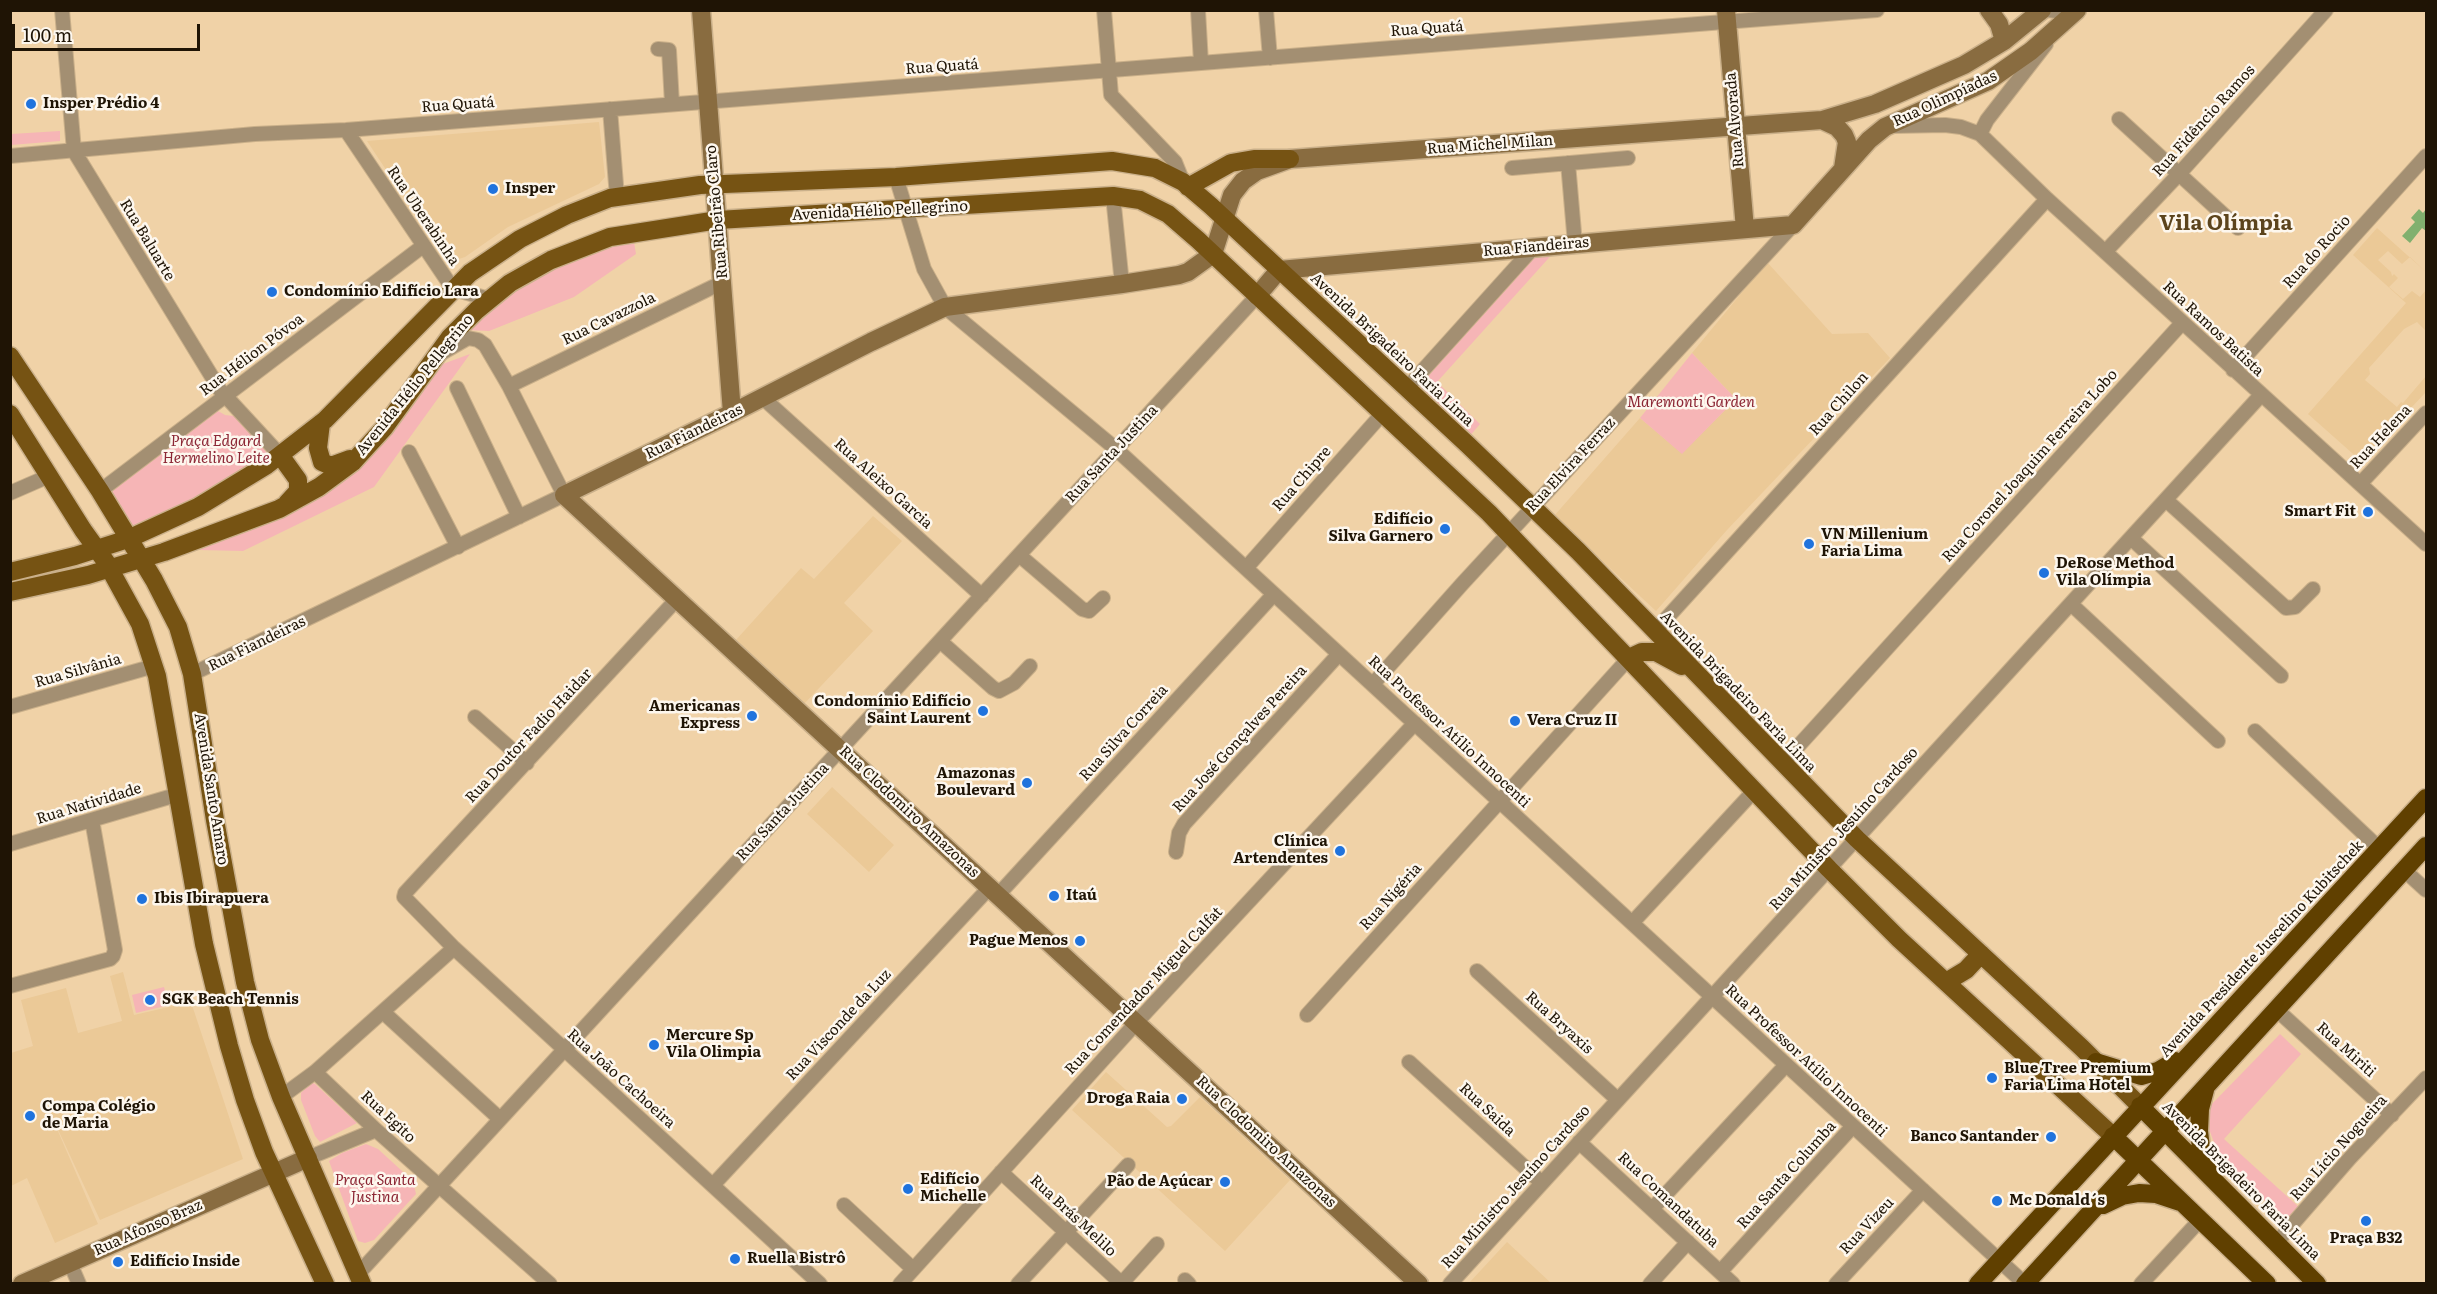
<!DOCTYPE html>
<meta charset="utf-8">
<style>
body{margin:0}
#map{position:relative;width:2437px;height:1294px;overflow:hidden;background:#f0d2a7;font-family:Literata,serif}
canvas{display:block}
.frame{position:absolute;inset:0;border:12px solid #1f1405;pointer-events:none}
.scale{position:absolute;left:12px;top:24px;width:188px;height:27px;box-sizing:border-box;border:3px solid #1f1405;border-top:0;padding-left:8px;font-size:18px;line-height:21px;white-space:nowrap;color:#1f1405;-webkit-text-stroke:4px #fdf7ee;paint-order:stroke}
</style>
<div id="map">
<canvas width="2437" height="1294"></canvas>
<div class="frame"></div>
<div class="scale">100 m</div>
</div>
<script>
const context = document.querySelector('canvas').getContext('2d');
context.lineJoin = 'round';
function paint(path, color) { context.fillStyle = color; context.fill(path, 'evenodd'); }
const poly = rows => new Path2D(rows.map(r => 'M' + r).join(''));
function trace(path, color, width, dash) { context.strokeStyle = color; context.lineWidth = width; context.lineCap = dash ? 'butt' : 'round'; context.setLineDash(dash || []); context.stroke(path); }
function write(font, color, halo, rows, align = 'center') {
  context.font = font + ' Literata,serif'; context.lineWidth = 5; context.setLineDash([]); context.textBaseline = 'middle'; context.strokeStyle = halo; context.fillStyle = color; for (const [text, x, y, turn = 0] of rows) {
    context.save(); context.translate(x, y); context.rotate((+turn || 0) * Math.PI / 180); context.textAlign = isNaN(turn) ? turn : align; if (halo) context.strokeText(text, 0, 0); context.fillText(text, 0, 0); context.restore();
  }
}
const built = poly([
 [599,122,605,177,599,184,508,227,465,257,453,261,443,256,367,141],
 [2377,228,2426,272,2410,257,2402,264,2388,251,2378,260,2391,272,2392,276,2394,274,2398,278,2389,287,2403,299,2412,291,2420,297,2426,290,2426,331,2417,322,2404,329,2369,368,2370,374,2365,380,2397,407,2401,402,2403,403,2426,376,2426,392,2361,461,2308,414,2406,303,2353,255],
 [1767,262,1832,334,1868,333,1890,358,1727,530,1656,611,1554,516,1640,418,1682,453,1736,399,1692,353],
 [873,516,902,541,844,603,873,631,804,704,735,641,801,568,814,579],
 [832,787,894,845,869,872,807,814],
 [123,972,134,1015,191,1002,243,1159,100,1220,48,1108,98,1224,55,1243,27,1178,11,1186,11,1053,33,1046,21,1000,66,988,78,1033,122,1021,110,976],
 [1106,1072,1167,1127,1171,1126,1200,1097,1290,1180,1225,1251,1072,1110],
 [1507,1242,1551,1283,1469,1283]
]);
const green = poly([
 [60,131,60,141,11,145,11,134],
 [633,236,636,254,574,297,489,331,467,330,482,314,558,262],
 [1556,250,1437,382,1480,424,1469,437,1414,387,1535,253],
 [1692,353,1736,399,1682,454,1640,418],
 [470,354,374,487,243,551,199,550,293,512,348,476,440,365],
 [218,411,225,415,234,416,271,452,177,510,132,528,128,525,130,520,127,518,114,497,109,494,111,489],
 [164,987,169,1005,136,1013,132,995],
 [2280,1034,2301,1054,2224,1139,2301,1209,2288,1224,2218,1154,2207,1123,2208,1108],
 [311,1082,315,1084,357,1123,320,1142,315,1136,301,1100,301,1093],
 [366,1144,378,1149,413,1181,416,1194,374,1240,365,1243,358,1241,329,1161,342,1153]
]);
const water = poly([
 [2419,209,2423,213,2426,209,2426,231,2422,228,2410,243,2402,236,2415,222,2411,218]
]);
const street = poly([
 [62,10,74,151,220,390,280,455],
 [1104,10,1111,95,1175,162,1183,182],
 [1198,10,1201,63],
 [1266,10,1270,58],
 [2047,10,2074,13],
 [658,49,669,50,672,104],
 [610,109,617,197],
 [2119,119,2238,228],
 [1893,126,1945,125,1961,127,1980,134,2047,199,2426,544],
 [346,130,453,289,489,299],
 [1980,134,1987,120,2046,44],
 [10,156,255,134,346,130,1877,10],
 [1568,163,1575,244],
 [1512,168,1628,158],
 [896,177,924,269,945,307,1116,449,2025,1284],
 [1113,196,1122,284],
 [2105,252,2179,174,2326,10],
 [2233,370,2426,156],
 [509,386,723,282],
 [457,388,519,517],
 [1407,388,1534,247],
 [763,398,982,596],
 [409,452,458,547],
 [2360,484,2426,413],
 [100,491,423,246],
 [10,493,49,476],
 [2166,500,2286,608,2295,607,2313,589],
 [2131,538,2281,676],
 [1019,555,1082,609,1089,611,1103,598],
 [1246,568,1383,413],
 [677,599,405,893,404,897,454,948,820,1284],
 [2071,604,2218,741],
 [1655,631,2047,199],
 [940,641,993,688,999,691,1014,683,1030,666],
 [192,674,564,495,509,386,485,345,478,340,468,338,440,354],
 [1373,684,1462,584,1793,225],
 [10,707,154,666],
 [475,717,527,763],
 [2255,731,2380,849],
 [1782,764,2182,323],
 [10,844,176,795],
 [1176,852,1179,833,1184,824,1339,654],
 [2404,870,2426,890],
 [998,895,1274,594],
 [1632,923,1753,792],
 [1477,971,1618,1100],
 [10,986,110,959,113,956,115,950,92,820],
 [2277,1010,2392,1115],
 [383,1012,500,1119],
 [1307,1015,1629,658],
 [1409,1062,1542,1183],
 [315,1072,376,1130,550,1284],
 [281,1097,315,1072,454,948],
 [1579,1142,1733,1284],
 [308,1158,376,1130],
 [1001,1172,1122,1284],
 [713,1185,990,887],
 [844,1205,913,1269],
 [1653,1208,1786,1065],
 [2277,1242,2350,1158,2426,1078],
 [70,1263,79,1284],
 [1720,1272,1853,1126],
 [358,1274,1257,296],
 [1185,1280,1189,1284],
 [1122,1283,1157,1244],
 [900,1284,1147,1011,1415,723],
 [1018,1284,1128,1165],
 [1450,1284,2261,395],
 [1650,1284,1688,1242],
 [1836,1284,1923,1190],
 [2141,1284,2201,1219]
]);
const secondary = poly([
 [701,10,732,413],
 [1726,10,1745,229],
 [1989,10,1999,24,2004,41],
 [1822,120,1837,127,1844,135,1847,142,1843,168],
 [1257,296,1279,270,1793,225,1869,140,1885,127,1988,81,2031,51,2077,10],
 [22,1284,308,1158],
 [1419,1284,564,495,732,413,871,342,945,307,1122,284,1179,275,1188,272,1213,254,1232,195,1243,181,1257,171,1290,159,1822,120,1875,104,1964,65,2004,41,2042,10]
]);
const primary = poly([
 [1188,187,1231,163,1254,159,1290,159],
 [10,356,100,491,154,580,178,627,192,674,215,820,245,982,260,1040,281,1097,362,1284],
 [10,414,83,530,106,562,140,624,157,676,204,944,229,1046,245,1100,264,1152,325,1284],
 [321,423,318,448,322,462,331,466,350,459],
 [280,455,298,480,298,491,287,503],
 [10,572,75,556,128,539,198,507,267,465,325,420,470,273,520,239,567,215,610,198,700,185,896,177,1112,161,1155,168,1183,182,1211,206,1468,445,1578,551,1857,839,2082,1048,2140,1106],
 [10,592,88,575,164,552,279,509,319,487,353,462,384,428,450,337,477,310,510,283,551,260,610,237,718,220,1113,196,1140,200,1168,214,1198,240,1489,513,1829,869,1899,939,2113,1136],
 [1629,658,1642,652,1656,652,1682,666],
 [1946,982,1966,970,1981,954]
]);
const highway = poly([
 [2096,1062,2141,1076,2158,1071,2175,1061],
 [2205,1090,2200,1109,2199,1131,2201,1148,2210,1171],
 [2140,1106,2317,1284],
 [2113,1136,2267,1284],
 [2103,1205,2122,1196,2139,1193,2156,1194,2180,1202],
 [1978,1284,2426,798],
 [2025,1284,2426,846]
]);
const markers = [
 [31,104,6,"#2073dd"],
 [493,189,6,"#2073dd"],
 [272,292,6,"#2073dd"],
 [2368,512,6,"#2073dd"],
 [1445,529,6,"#2073dd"],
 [1809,544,6,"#2073dd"],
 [2044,573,6,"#2073dd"],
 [983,711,6,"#2073dd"],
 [752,716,6,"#2073dd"],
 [1515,721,6,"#2073dd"],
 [1027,783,6,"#2073dd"],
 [1340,851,6,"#2073dd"],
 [1054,896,6,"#2073dd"],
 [142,899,6,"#2073dd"],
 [1080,941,6,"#2073dd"],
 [150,1000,6,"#2073dd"],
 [654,1045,6,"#2073dd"],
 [1992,1078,6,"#2073dd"],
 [1182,1099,6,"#2073dd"],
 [30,1116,6,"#2073dd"],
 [2051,1137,6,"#2073dd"],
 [1225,1182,6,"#2073dd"],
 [908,1189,6,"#2073dd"],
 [1997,1201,6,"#2073dd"],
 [2366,1221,6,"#2073dd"],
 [735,1259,6,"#2073dd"],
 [118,1262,6,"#2073dd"]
];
const streetNames = [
 ["Rua Quatá",1427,29,-4],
 ["Rua Quatá",942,67,-4],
 ["Rua Olimpíadas",1945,99,-25],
 ["Rua Quatá",458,105,-4],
 ["Rua Alvorada",1735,120,-95],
 ["Rua Fidêncio Ramos",2204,121,-48],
 ["Rua Michel Milan",1490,145,-4],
 ["Avenida Hélio Pellegrino",880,211,-3],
 ["Rua Ribeirão Claro",717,212,-95],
 ["Rua Uberabinha",423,216,56],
 ["Rua Baluarte",147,240,59],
 ["Rua Fiandeiras",1536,247,-5],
 ["Rua do Rocio",2317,252,-48],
 ["Rua Cavazzola",609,319,-26],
 ["Rua Ramos Batista",2213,329,43],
 ["Avenida Brigadeiro Faria Lima",1392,350,43],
 ["Rua Hélion Póvoa",252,355,-37],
 ["Avenida Hélio Pellegrino",415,385,-51],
 ["Rua Chilon",1839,404,-48],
 ["Rua Fiandeiras",694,432,-26],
 ["Rua Helena",2381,437,-47],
 ["Rua Santa Justina",1112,454,-47],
 ["Rua Elvira Ferraz",1571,465,-47],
 ["Rua Coronel Joaquim Ferreira Lobo",2030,466,-48],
 ["Rua Chipre",1302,479,-49],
 ["Rua Aleixo Garcia",883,484,42],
 ["Rua Fiandeiras",257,644,-26],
 ["Rua Silvânia",78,671,-16],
 ["Avenida Brigadeiro Faria Lima",1738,692,46],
 ["Rua Professor Atílio Innocenti",1449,732,43],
 ["Rua Silva Correia",1124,733,-48],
 ["Rua Doutor Fadio Haidar",529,736,-47],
 ["Rua José Gonçalves Pereira",1240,739,-48],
 ["Avenida Santo Amaro",211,789,81],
 ["Rua Natividade",89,804,-17],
 ["Rua Santa Justina",783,812,-47],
 ["Rua Clodomiro Amazonas",909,812,43],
 ["Rua Ministro Jesuíno Cardoso",1844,829,-48],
 ["Rua Nigéria",1391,897,-48],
 ["Avenida Presidente Juscelino Kubitschek",2262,949,-47],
 ["Rua Comendador Miguel Calfat",1144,991,-47],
 ["Rua Bryaxis",1559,1023,42],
 ["Rua Visconde da Luz",839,1025,-47],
 ["Rua Miriti",2346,1050,42],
 ["Rua Professor Atílio Innocenti",1806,1061,43],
 ["Rua João Cachoeira",621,1079,42],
 ["Rua Saida",1487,1110,43],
 ["Rua Egito",388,1117,43],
 ["Rua Clodomiro Amazonas",1266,1142,43],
 ["Rua Lício Nogueira",2339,1148,-48],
 ["Rua Santa Columba",1787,1175,-48],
 ["Avenida Brigadeiro Faria Lima",2241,1181,45],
 ["Rua Ministro Jesuíno Cardoso",1516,1187,-48],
 ["Rua Comandatuba",1668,1200,43],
 ["Rua Brás Melilo",1073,1216,43],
 ["Rua Vizeu",1867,1226,-47],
 ["Rua Afonso Braz",148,1228,-24]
];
const poiNames = [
 ["Insper Prédio 4",43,104],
 ["Insper",505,189],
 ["Condomínio Edifício Lara",284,292],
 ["Smart Fit",2356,512,"right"],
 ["Edifício",1433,520,"right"],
 ["Silva Garnero",1433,537,"right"],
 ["VN Millenium",1821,535],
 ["Faria Lima",1821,552],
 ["DeRose Method",2056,564],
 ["Vila Olímpia",2056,581],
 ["Condomínio Edifício",971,702,"right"],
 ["Saint Laurent",971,719,"right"],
 ["Americanas",740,707,"right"],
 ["Express",740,724,"right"],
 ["Vera Cruz II",1527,721],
 ["Amazonas",1015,774,"right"],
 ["Boulevard",1015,791,"right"],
 ["Clínica",1328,842,"right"],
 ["Artendentes",1328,859,"right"],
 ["Itaú",1066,896],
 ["Ibis Ibirapuera",154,899],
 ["Pague Menos",1068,941,"right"],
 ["SGK Beach Tennis",162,1000],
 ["Mercure Sp",666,1036],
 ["Vila Olimpia",666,1053],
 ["Blue Tree Premium",2004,1069],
 ["Faria Lima Hotel",2004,1086],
 ["Droga Raia",1170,1099,"right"],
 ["Compa Colégio",42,1107],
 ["de Maria",42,1124],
 ["Banco Santander",2039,1137,"right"],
 ["Edifício",920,1180],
 ["Michelle",920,1197],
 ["Pão de Açúcar",1213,1182,"right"],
 ["Mc Donald´s",2009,1201],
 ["Praça B32",2366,1239,"center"],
 ["Ruella Bistrô",747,1259],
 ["Edifício Inside",130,1262]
];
const parkNames = [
 ["Maremonti Garden",1691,403],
 ["Praça Edgard",216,442],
 ["Hermelino Leite",216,459],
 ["Praça Santa",375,1181],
 ["Justina",375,1198]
];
const districtNames = [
 ["Vila Olímpia",2226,224]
];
paint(built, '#ebc997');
paint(green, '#f6b5b6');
paint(water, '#81b06e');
trace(street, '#cab08a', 16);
trace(secondary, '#cab08a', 21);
trace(primary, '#cab08a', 21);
trace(highway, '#cab08a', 21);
trace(street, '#a38f72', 14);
trace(secondary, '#896c40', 18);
trace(primary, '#765313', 18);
trace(highway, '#604000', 18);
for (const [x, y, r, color] of markers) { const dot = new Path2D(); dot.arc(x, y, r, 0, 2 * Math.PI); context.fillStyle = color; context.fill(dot); trace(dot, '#fdf7ee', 2); }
write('15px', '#1f1405', '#fdf7ee', streetNames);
write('bold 15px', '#1f1405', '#fdf7ee', poiNames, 'left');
write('italic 15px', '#8c2735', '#fdf7ee', parkNames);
write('bold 21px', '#5c441c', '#fdf7ee', districtNames);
</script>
